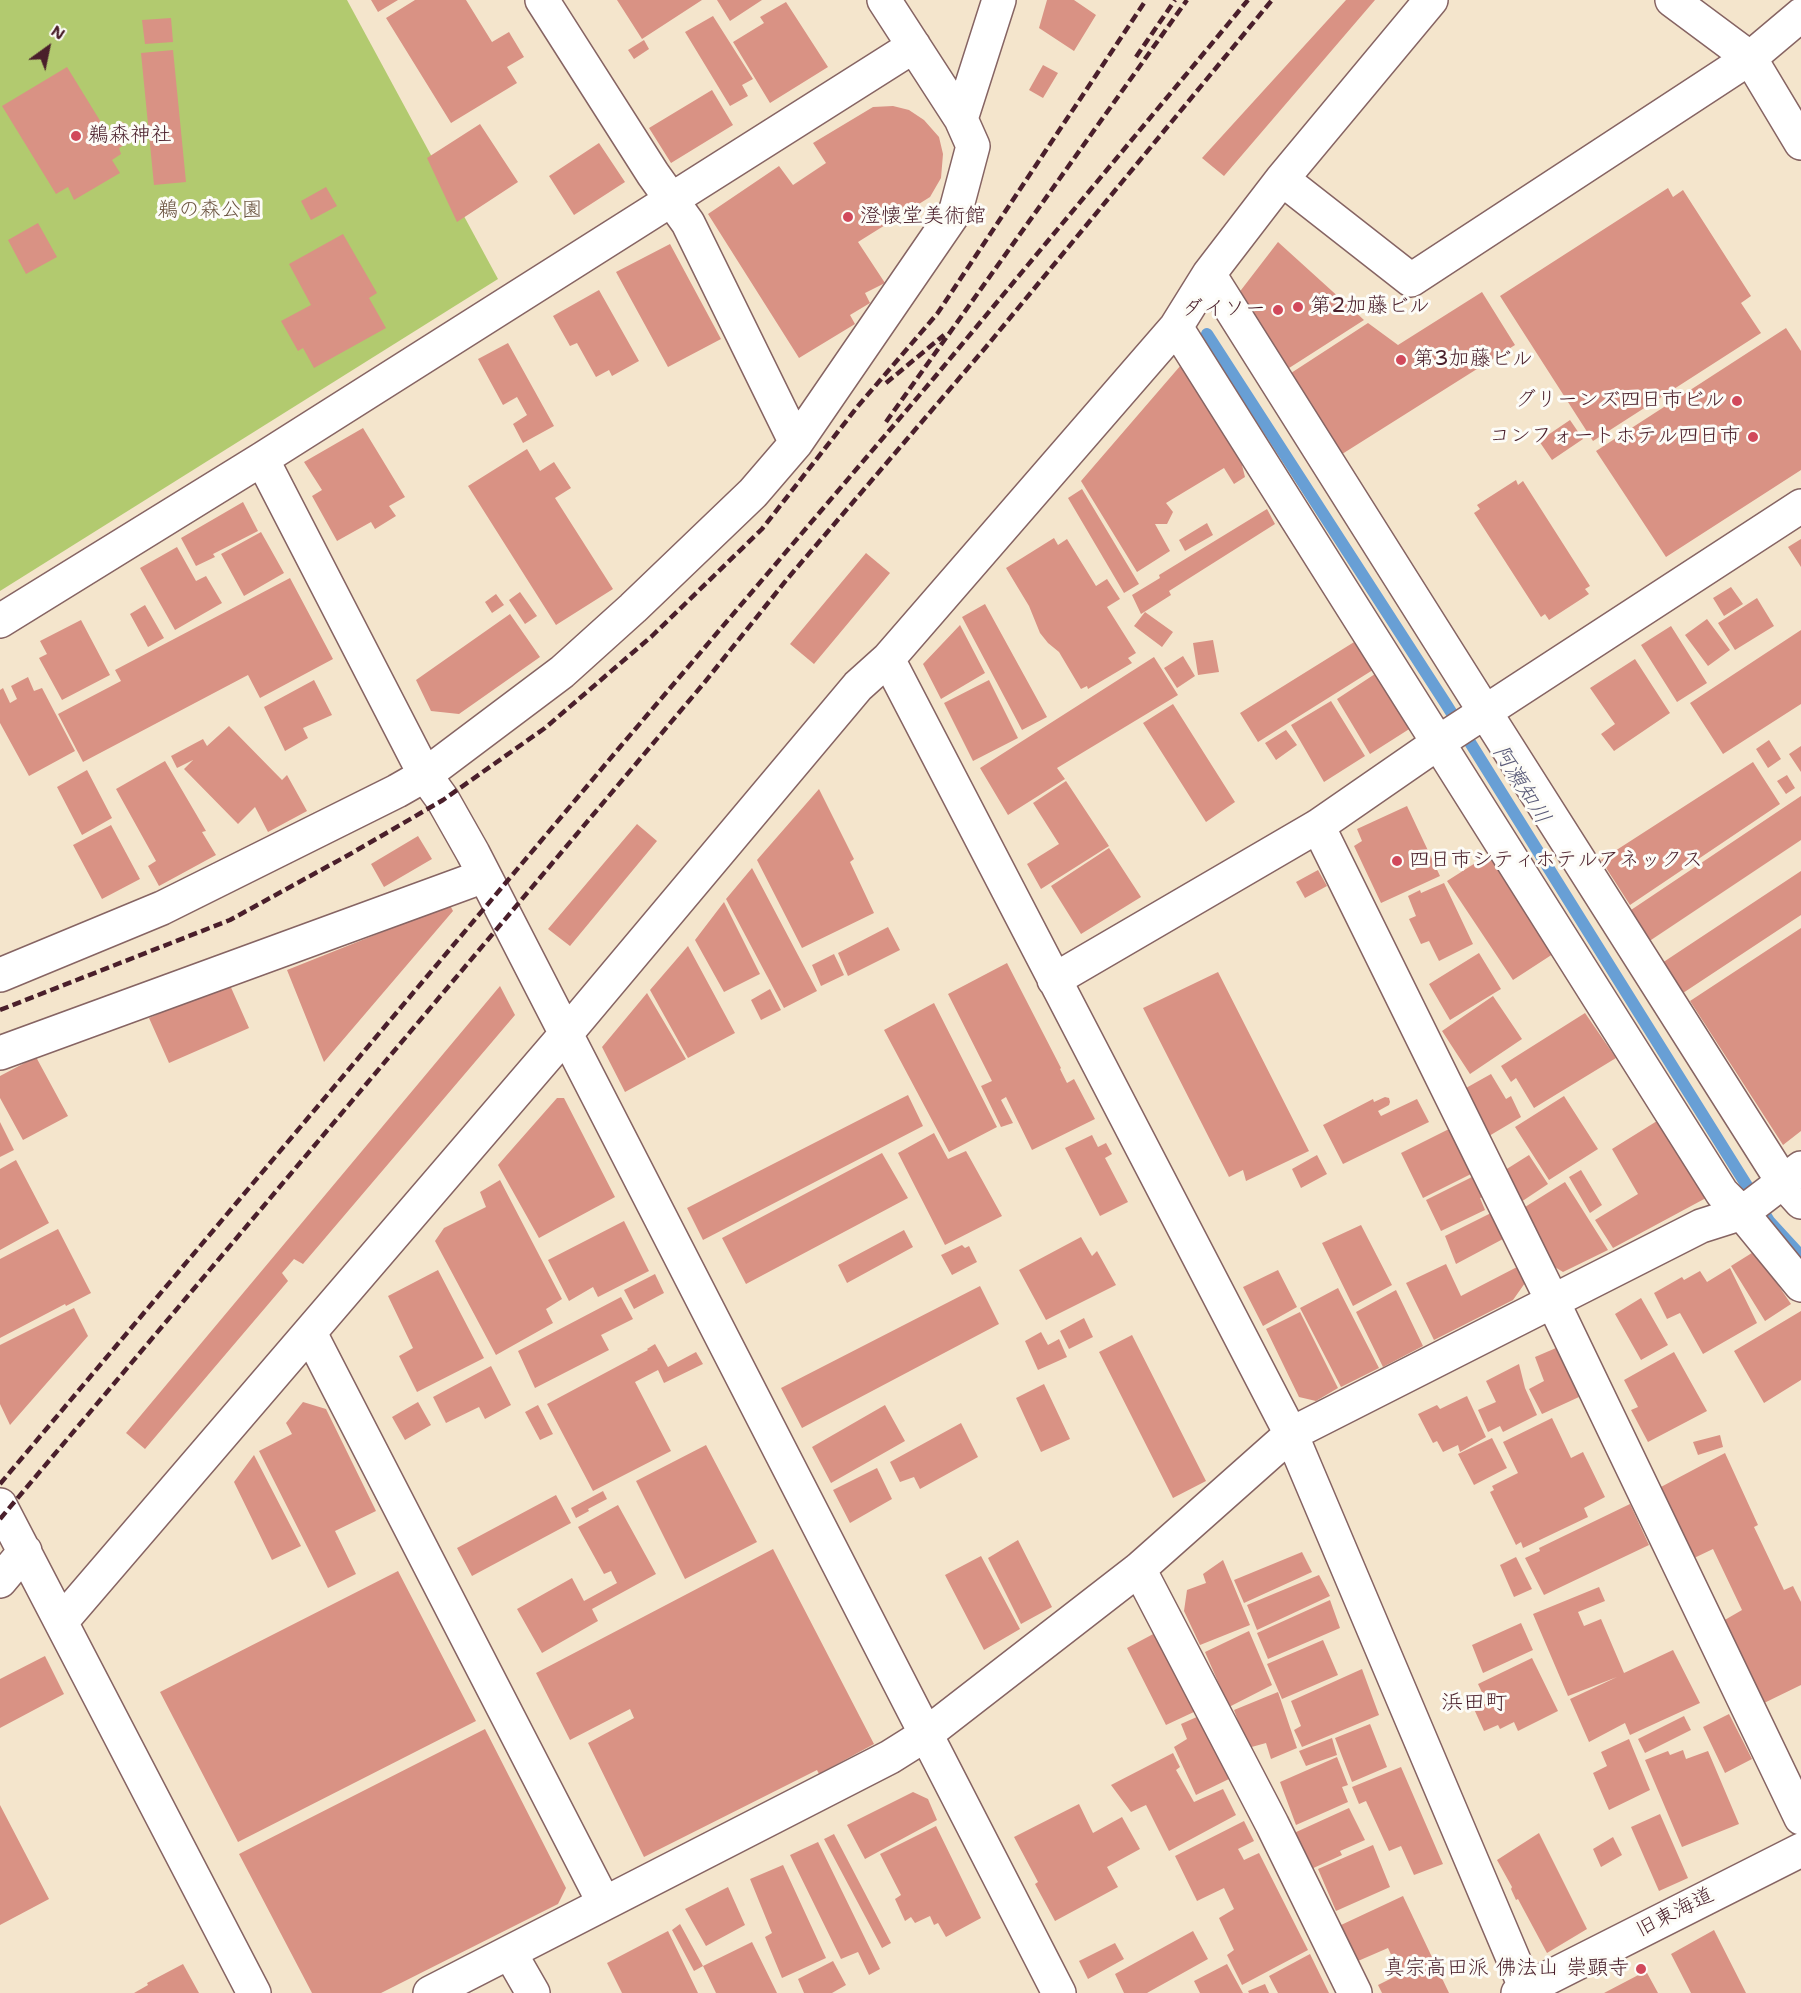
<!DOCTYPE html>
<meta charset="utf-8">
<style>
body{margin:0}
#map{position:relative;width:1801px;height:1993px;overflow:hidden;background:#f4e5cc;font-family:"Shantell Sans",sans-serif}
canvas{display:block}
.north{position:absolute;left:18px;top:18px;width:60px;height:60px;-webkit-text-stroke:4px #fdfcf7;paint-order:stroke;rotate:33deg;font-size:16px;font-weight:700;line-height:24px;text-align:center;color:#4a1f2b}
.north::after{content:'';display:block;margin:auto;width:21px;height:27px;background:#4a1f2b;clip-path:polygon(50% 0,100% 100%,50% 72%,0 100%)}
</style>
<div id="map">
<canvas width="1801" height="1993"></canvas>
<div class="north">N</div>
</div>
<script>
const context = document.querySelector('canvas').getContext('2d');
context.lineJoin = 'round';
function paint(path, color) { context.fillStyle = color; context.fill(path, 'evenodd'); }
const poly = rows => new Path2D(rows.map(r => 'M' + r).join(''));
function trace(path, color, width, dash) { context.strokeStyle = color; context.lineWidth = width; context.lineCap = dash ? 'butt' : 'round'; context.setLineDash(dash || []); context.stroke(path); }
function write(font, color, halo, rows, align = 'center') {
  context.font = font + ' "Shantell Sans","Klee One",sans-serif'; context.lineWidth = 6; context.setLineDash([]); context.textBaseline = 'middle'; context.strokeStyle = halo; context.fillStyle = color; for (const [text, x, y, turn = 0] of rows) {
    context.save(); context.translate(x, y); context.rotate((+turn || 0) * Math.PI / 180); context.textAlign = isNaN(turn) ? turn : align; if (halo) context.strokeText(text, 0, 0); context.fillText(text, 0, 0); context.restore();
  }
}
const green = poly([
 [0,0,347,0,498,279,0,591]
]);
const stream = poly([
 [1207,334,1446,704,1769,1221,1801,1256]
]);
const building = poly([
 [371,0,398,0,378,12],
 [415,0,466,0,492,42,509,32,524,57,507,67,517,83,451,123,386,18],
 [617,0,702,0,642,39],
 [717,0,762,0,730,21],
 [1047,0,1074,0,1096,15,1074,51,1039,28],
 [1346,0,1375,0,1224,176,1202,158],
 [786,2,828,67,770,103,733,42,764,23,760,17],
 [713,16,753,79,742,85,748,96,730,106,685,32],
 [171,18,173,42,145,44,142,20],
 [644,40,649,49,634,59,628,50],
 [173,50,186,182,154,185,141,53],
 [1043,65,1058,73,1043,98,1029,90],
 [67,67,107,132,123,122,134,140,119,148,121,154,112,160,120,173,74,200,68,187,56,194,2,106],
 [712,90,733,125,671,163,649,128],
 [893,106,909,110,924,120,939,137,943,154,941,178,930,197,858,242,885,283,865,293,870,303,850,315,855,324,799,358,708,214,779,166,793,185,826,163,813,143,873,107],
 [480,124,518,182,457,222,427,158],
 [599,143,625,182,574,215,549,176],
 [326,187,337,206,311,220,301,201],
 [1668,188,1673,197,1683,190,1751,296,1741,303,1761,333,1593,441,1500,296],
 [38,223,57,257,26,274,8,240],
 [343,234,377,293,369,298,386,328,314,368,303,348,298,351,281,321,311,305,289,264],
 [1278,242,1364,320,1286,370,1238,294],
 [670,244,721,339,668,367,616,272],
 [599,290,639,361,612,376,609,370,596,377,577,343,570,346,553,316],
 [1482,292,1515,345,1339,456,1288,375,1368,323,1398,345],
 [1786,328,1801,351,1801,470,1666,557,1596,451],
 [508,343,554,426,523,443,513,424,527,415,517,397,503,405,478,359],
 [1181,365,1240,457,1245,477,1234,484,1224,468,1166,503,1173,512,1167,524,1155,524,1170,551,1137,572,1081,481],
 [1570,420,1583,439,1552,460,1539,441],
 [363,428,405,497,389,506,396,516,375,529,371,522,337,541,312,496,322,490,304,462],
 [527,449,540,471,554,462,571,488,555,498,613,589,556,625,468,486],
 [1516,480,1518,485,1523,481,1590,586,1585,589,1589,594,1549,620,1545,614,1541,617,1474,513,1480,509,1477,505],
 [1082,489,1139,584,1124,593,1068,498],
 [243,502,258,531,213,554,215,557,196,566,181,538],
 [1267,509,1275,524,1169,591,1171,595,1141,614,1132,595,1160,578,1159,575],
 [1207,523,1213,535,1185,551,1179,540],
 [261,532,284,573,244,596,221,554],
 [1054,538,1058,545,1067,539,1096,586,1107,579,1120,599,1107,607,1136,653,1128,658,1132,663,1088,689,1087,686,1081,689,1059,652,1048,643,1040,633,1029,606,1006,568],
 [1801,539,1801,567,1788,547],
 [177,547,196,581,206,576,222,603,175,630,140,568],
 [866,553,890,573,814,664,790,644],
 [290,578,333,659,260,698,248,675,83,762,58,714,121,681,115,670],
 [1731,587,1743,604,1724,616,1713,598],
 [520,592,537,616,525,624,509,600],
 [496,594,504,605,492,613,485,602],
 [1757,598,1774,626,1735,650,1718,623],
 [985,604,1047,717,1022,730,962,617],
 [145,605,164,638,148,647,130,614],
 [1145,612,1173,632,1162,647,1134,626],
 [510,614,540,657,459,714,431,711,416,680],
 [1707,619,1730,650,1708,666,1685,635],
 [81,620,110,675,62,700,39,658,47,654,40,641],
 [960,625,985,673,941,699,923,664],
 [1671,626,1707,683,1677,702,1641,645],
 [1801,630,1801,704,1723,754,1690,703],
 [1359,639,1376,668,1258,742,1240,713],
 [1213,640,1219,672,1198,675,1193,643],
 [1183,656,1195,676,1177,688,1164,668],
 [1154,657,1178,695,1057,768,1065,779,1008,815,980,768],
 [1635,659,1670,713,1614,751,1601,734,1615,724,1590,688],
 [1378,672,1414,726,1370,754,1337,699],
 [28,677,34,691,42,688,75,751,29,776,0,723,0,690,3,688,10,703,17,699,11,686],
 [314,680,332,715,303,728,308,738,285,751,264,707],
 [989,680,1018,738,973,761,944,703],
 [1331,701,1365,756,1324,782,1291,725],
 [1173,704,1235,802,1206,822,1143,723],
 [229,726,282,780,287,775,307,811,268,832,255,807,238,824,184,769,193,760,177,768,171,756,203,739,207,746],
 [1286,730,1297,745,1276,760,1265,743],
 [1769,740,1781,759,1768,768,1756,749],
 [1801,746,1801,772,1789,754],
 [165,761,206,831,202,832,216,855,159,886,148,866,156,861,116,789],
 [1753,762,1780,804,1630,905,1601,860],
 [87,770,112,818,82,835,57,787],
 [1787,775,1795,788,1786,794,1777,781],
 [1066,781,1109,846,1041,889,1027,864,1059,844,1033,803],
 [819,789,854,859,850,862,874,913,802,948,757,860],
 [1801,796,1801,840,1648,942,1628,912],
 [1407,806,1440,876,1381,903,1354,846,1362,841,1357,829],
 [637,824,657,841,570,946,548,929],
 [111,825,140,879,102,899,73,845],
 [418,836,432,859,384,887,371,864],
 [1109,848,1141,897,1081,934,1051,886],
 [1491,853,1556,952,1513,980,1447,881],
 [752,868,817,991,784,1008,726,899],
 [1318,870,1327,886,1305,898,1296,882],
 [1801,871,1801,915,1683,993,1662,963],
 [1444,883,1473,944,1439,961,1429,941,1421,944,1409,919,1416,916,1408,896,1420,890,1421,893],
 [724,902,760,974,724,992,695,940],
 [450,905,453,911,324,1062,287,970],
 [888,927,900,950,848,976,838,953],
 [1801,928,1801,1131,1783,1145,1690,1001],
 [688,946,735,1033,688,1058,650,990],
 [1479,953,1501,989,1450,1020,1429,984],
 [834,954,844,975,821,986,812,965],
 [1007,963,1061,1068,1060,1069,1067,1083,1074,1079,1095,1119,1032,1150,1006,1097,1001,1100,1013,1123,1001,1127,981,1086,992,1081,948,994],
 [1218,972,1309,1151,1246,1181,1243,1170,1229,1177,1143,1008],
 [229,983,249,1028,169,1063,149,1018],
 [500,986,515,1015,303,1264,294,1259,282,1273,288,1281,145,1449,126,1433],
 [770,989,781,1010,761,1020,751,1000],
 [647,993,686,1059,625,1092,602,1047],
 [1493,996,1522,1039,1470,1074,1442,1031],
 [934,1003,997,1127,949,1152,884,1030],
 [1585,1013,1616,1058,1534,1108,1516,1078,1511,1082,1501,1066],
 [36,1057,68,1116,23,1140,0,1098,0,1076],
 [1491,1074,1506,1099,1511,1096,1521,1117,1489,1136,1466,1088],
 [908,1095,923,1126,703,1240,687,1208],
 [1564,1096,1598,1149,1549,1180,1515,1127],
 [1385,1097,1389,1098,1390,1102,1389,1105,1378,1111,1381,1116,1417,1099,1429,1122,1343,1164,1323,1125,1373,1099,1374,1102],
 [557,1098,564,1098,615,1197,539,1238,498,1165],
 [1657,1121,1706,1198,1613,1248,1595,1220,1638,1194,1612,1149],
 [0,1122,14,1150,0,1157],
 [1449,1129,1471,1174,1423,1198,1401,1153],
 [934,1133,948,1159,966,1151,1002,1216,945,1245,898,1153],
 [1092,1135,1098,1147,1106,1143,1112,1154,1105,1158,1128,1202,1100,1216,1065,1148],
 [882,1153,908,1198,746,1284,722,1238],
 [1317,1155,1327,1174,1301,1188,1292,1169],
 [1529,1155,1548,1184,1521,1202,1502,1172],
 [16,1160,49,1223,0,1250,0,1169],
 [1581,1170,1602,1205,1590,1213,1569,1177],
 [1474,1176,1485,1196,1480,1198,1485,1210,1441,1231,1426,1200],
 [500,1180,562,1299,546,1309,553,1323,496,1355,435,1241,444,1228,486,1207,480,1192],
 [1565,1182,1608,1250,1563,1272,1550,1264,1525,1207],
 [1491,1213,1503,1239,1456,1264,1445,1236],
 [624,1221,649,1271,598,1297,593,1287,569,1301,548,1260],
 [1361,1225,1392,1285,1353,1306,1322,1243],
 [58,1229,91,1293,66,1306,65,1304,0,1338,0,1259],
 [904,1230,913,1247,847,1283,838,1265],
 [1081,1237,1092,1256,1097,1251,1116,1285,1046,1320,1019,1270],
 [962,1245,965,1248,969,1246,977,1262,952,1275,941,1255],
 [1755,1251,1791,1304,1765,1321,1731,1266],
 [1446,1264,1461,1296,1517,1267,1525,1283,1513,1300,1434,1340,1406,1283],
 [1730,1268,1757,1323,1703,1354,1680,1313,1667,1319,1654,1293,1682,1277,1684,1280,1700,1271,1707,1282],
 [438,1270,484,1358,417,1392,399,1356,413,1348,388,1296],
 [1278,1270,1297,1307,1263,1326,1243,1287],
 [655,1274,664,1293,634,1309,624,1290],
 [980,1286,999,1324,802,1428,781,1388],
 [1338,1288,1379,1368,1341,1387,1300,1308],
 [1396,1290,1423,1346,1383,1367,1356,1312],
 [621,1297,633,1319,601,1335,609,1350,535,1388,518,1351],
 [1641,1298,1668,1345,1641,1360,1615,1314],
 [74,1308,88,1336,10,1425,0,1404,0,1345],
 [1801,1311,1801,1380,1764,1403,1734,1351],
 [1300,1312,1338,1388,1316,1401,1299,1397,1266,1329],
 [1084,1318,1093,1337,1069,1349,1060,1331],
 [1041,1332,1048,1345,1059,1339,1067,1357,1038,1370,1025,1341],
 [1132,1335,1206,1481,1173,1498,1099,1352],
 [655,1344,668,1367,696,1352,703,1364,664,1383,658,1370,635,1382,671,1451,593,1491,547,1404,648,1350,647,1349],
 [1556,1348,1579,1397,1542,1414,1529,1389,1544,1381,1535,1357],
 [1674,1352,1707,1411,1648,1442,1631,1410,1638,1407,1624,1380],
 [1519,1364,1525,1388,1537,1415,1503,1432,1500,1426,1488,1432,1478,1410,1496,1402,1486,1381],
 [491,1366,511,1405,485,1419,479,1407,446,1423,433,1397],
 [1044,1384,1070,1439,1041,1452,1016,1398],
 [1467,1396,1486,1437,1460,1452,1458,1445,1443,1452,1437,1441,1433,1443,1418,1414,1437,1405,1440,1409],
 [303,1402,326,1409,376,1511,335,1531,356,1574,328,1588,259,1451,292,1434,286,1423],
 [418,1402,431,1425,405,1440,392,1417],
 [538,1405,553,1434,540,1440,525,1412],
 [885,1405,905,1441,831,1483,812,1447],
 [1552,1418,1571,1458,1583,1452,1605,1497,1584,1508,1588,1517,1523,1548,1521,1542,1516,1545,1490,1492,1494,1490,1492,1486,1518,1473,1503,1442],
 [961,1423,978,1457,920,1489,914,1477,900,1482,890,1462],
 [1720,1435,1723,1447,1698,1455,1693,1442],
 [1492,1438,1507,1468,1474,1485,1458,1454],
 [706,1445,757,1542,685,1579,636,1481],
 [1725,1453,1758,1525,1754,1527,1784,1590,1793,1586,1801,1602,1801,1685,1762,1704,1723,1621,1742,1610,1713,1549,1692,1559,1659,1488],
 [254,1455,301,1546,272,1560,234,1482],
 [877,1468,892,1499,850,1523,833,1490],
 [603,1491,607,1499,588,1509,589,1511,576,1518,571,1508],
 [556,1495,571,1523,472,1576,457,1548],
 [1630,1504,1649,1545,1544,1595,1525,1558,1540,1551,1539,1548],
 [618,1505,656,1574,592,1609,598,1621,542,1653,517,1609,572,1578,584,1601,617,1583,611,1571,604,1574,578,1527],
 [1018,1540,1052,1607,1021,1624,988,1558],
 [773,1549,874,1744,819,1774,817,1770,644,1857,588,1743,634,1718,630,1709,570,1740,536,1673],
 [1302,1552,1312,1572,1244,1603,1234,1580],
 [981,1556,1020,1629,984,1650,945,1575],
 [1516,1557,1532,1589,1514,1597,1500,1565],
 [1223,1560,1250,1625,1200,1645,1184,1611,1187,1590,1206,1583,1203,1574],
 [398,1571,476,1721,238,1842,160,1692],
 [1319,1575,1330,1596,1257,1630,1247,1605],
 [1599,1587,1605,1601,1578,1612,1584,1626,1601,1619,1624,1673,1673,1650,1700,1703,1630,1735,1625,1723,1589,1742,1570,1699,1617,1677,1568,1696,1533,1614],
 [1330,1600,1340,1628,1268,1659,1257,1633],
 [1521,1623,1533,1650,1483,1673,1472,1645],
 [1249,1631,1272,1685,1229,1707,1205,1652],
 [1157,1632,1196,1711,1166,1725,1127,1648],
 [1323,1640,1338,1675,1282,1699,1267,1664],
 [45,1656,64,1694,0,1728,0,1679],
 [1532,1658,1558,1711,1518,1731,1514,1722,1500,1729,1498,1725,1484,1731,1474,1709,1487,1703,1478,1684],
 [1362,1669,1379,1715,1302,1747,1294,1730,1301,1726,1291,1701],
 [1278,1692,1297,1748,1271,1759,1266,1743,1248,1748,1234,1710],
 [1729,1714,1752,1759,1725,1773,1703,1727],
 [1199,1716,1229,1779,1196,1795,1174,1747,1187,1739,1181,1724],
 [1684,1716,1691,1730,1645,1753,1638,1739],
 [1370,1724,1387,1767,1352,1782,1335,1738],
 [485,1729,566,1888,558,1904,381,1993,312,1993,239,1854],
 [1332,1738,1337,1755,1306,1766,1299,1751],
 [1629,1739,1650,1790,1609,1810,1593,1773,1607,1766,1601,1752],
 [1683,1750,1686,1759,1708,1751,1739,1824,1682,1847,1645,1760,1668,1751,1670,1755],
 [1173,1753,1180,1767,1176,1770,1194,1802,1223,1789,1236,1815,1169,1851,1146,1805,1131,1812,1111,1785],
 [1337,1757,1348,1785,1342,1787,1348,1802,1296,1825,1280,1782],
 [1401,1767,1443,1864,1414,1875,1401,1846,1389,1851,1366,1801,1359,1804,1352,1787],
 [913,1792,928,1799,937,1820,865,1859,847,1825],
 [1079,1804,1093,1833,1122,1817,1140,1849,1107,1867,1118,1887,1055,1921,1035,1884,1038,1882,1014,1837],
 [0,1805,49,1899,0,1925],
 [1349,1808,1365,1840,1340,1851,1342,1855,1309,1870,1294,1833],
 [1660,1814,1688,1878,1659,1891,1631,1827],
 [1244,1821,1254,1841,1238,1849,1244,1860,1259,1853,1308,1950,1242,1985,1227,1955,1234,1950,1219,1918,1234,1909,1224,1888,1197,1901,1175,1856],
 [936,1826,981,1918,946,1937,938,1923,934,1925,930,1916,915,1923,911,1917,905,1921,895,1899,901,1895,880,1854],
 [1539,1833,1587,1929,1547,1953,1518,1899,1516,1900,1511,1889,1512,1887,1497,1860],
 [834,1834,891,1943,882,1948,824,1839],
 [1613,1837,1622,1855,1601,1867,1593,1849],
 [818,1842,880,1969,869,1975,858,1952,841,1959,790,1855],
 [1373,1845,1390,1887,1336,1911,1318,1869],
 [783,1865,826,1958,782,1978,765,1937,772,1933,750,1879],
 [728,1887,745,1925,706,1946,685,1909],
 [1403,1896,1449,1993,1382,1993,1378,1985,1400,1974,1388,1948,1358,1961,1341,1925],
 [680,1924,703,1966,694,1971,672,1930],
 [1714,1930,1746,1993,1691,1993,1671,1954],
 [668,1931,698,1993,622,1993,607,1963],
 [1193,1931,1208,1959,1147,1993,1124,1993,1115,1974],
 [752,1942,777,1993,716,1993,703,1966],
 [1115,1943,1124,1959,1088,1979,1079,1961],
 [1310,1954,1329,1993,1278,1993,1269,1976],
 [833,1961,846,1985,832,1993,804,1993,798,1979],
 [183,1964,199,1993,134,1993,148,1985,147,1983],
 [1227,1964,1243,1993,1200,1993,1194,1981],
 [1646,1971,1658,1993,1604,1993],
 [1265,1984,1269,1993,1249,1993,1248,1991]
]);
const minor = poly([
 [542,0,653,174,688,223,796,443],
 [961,119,999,0],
 [1282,179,1411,280,1750,58,1801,15],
 [1209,274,1485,712,1783,1182,1801,1202],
 [1176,327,1722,1193,1742,1213,1801,1285],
 [262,459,425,775,443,800,473,853,1059,1993],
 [0,621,262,459,914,46],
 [888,659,1291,1434,1526,1989],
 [1318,826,1552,1300,1801,1818],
 [0,975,162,908,397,791,425,775,562,672,633,608,753,493,796,443,956,210,973,146,961,119,884,0],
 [1054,980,1318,826,1451,734,1801,506],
 [0,1053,484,876],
 [310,1333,604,1903],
 [0,1505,254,1993],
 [1139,1569,1272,1824,1355,1993],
 [0,1581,25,1551],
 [61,1622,565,1035,858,686,888,659,1176,327,1209,274,1282,179,1431,0],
 [510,1953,533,1993],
 [430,1993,890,1757,925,1735,1139,1569,1291,1434,1701,1226,1742,1213,1801,1168],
 [1518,1993,1801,1850]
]);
const tertiary = poly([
 [1672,0,1750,58,1801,143]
]);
const rail = poly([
 [1136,57,1175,0],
 [886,383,944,335],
 [886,422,1187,0],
 [0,1010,230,920,352,853,443,800,545,728,652,636,762,529,858,406,937,314,1146,0],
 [0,1484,620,747,934,378,1248,0],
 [0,1519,704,683,788,578,986,347,1272,0]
]);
const markers = [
 [76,136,6,"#d1495b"],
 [848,217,6,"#d1495b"],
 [1298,307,6,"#d1495b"],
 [1278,310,6,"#d1495b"],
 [1401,360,6,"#d1495b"],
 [1737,401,6,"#d1495b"],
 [1753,437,6,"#d1495b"],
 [1397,861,6,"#d1495b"],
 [1641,1969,6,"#d1495b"]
];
const poiNames = [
 ["鵜森神社",88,136],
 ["澄懐堂美術館",860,217],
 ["第2加藤ビル",1310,307],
 ["ダイソー",1266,310,"right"],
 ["第3加藤ビル",1413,360],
 ["グリーンズ四日市ビル",1725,401,"right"],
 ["コンフォートホテル四日市",1741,437,"right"],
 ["四日市シティホテルアネックス",1409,861],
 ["真宗高田派 佛法山 崇顕寺",1629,1969,"right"]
];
const parkNames = [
 ["鵜の森公園",210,211]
];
const streetNames = [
 ["旧東海道",1675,1913,-27]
];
const waterNames = [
 ["阿瀬知川",1521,785,58]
];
const neighbourhoodNames = [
 ["浜田町",1474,1703]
];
paint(green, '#b2ca6f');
trace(stream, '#689fd5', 12);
paint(building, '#d99284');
trace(minor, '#866463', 36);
trace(tertiary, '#866463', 36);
trace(minor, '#fff', 33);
trace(tertiary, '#fff', 33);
trace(rail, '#4a1f2b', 4.5, [9, 4.5]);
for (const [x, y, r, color] of markers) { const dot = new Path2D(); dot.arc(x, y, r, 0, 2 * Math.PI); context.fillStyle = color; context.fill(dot); trace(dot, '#fdfcf7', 2); }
write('21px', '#4a1f2b', '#fdfcf7', poiNames, 'left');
write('21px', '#69523f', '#fdfcf7', parkNames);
write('21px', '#4a1f2b', '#fdfcf7', streetNames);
write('italic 22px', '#585977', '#fdfcf7', waterNames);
write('22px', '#4a1f2b', '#fdfcf7', neighbourhoodNames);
</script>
